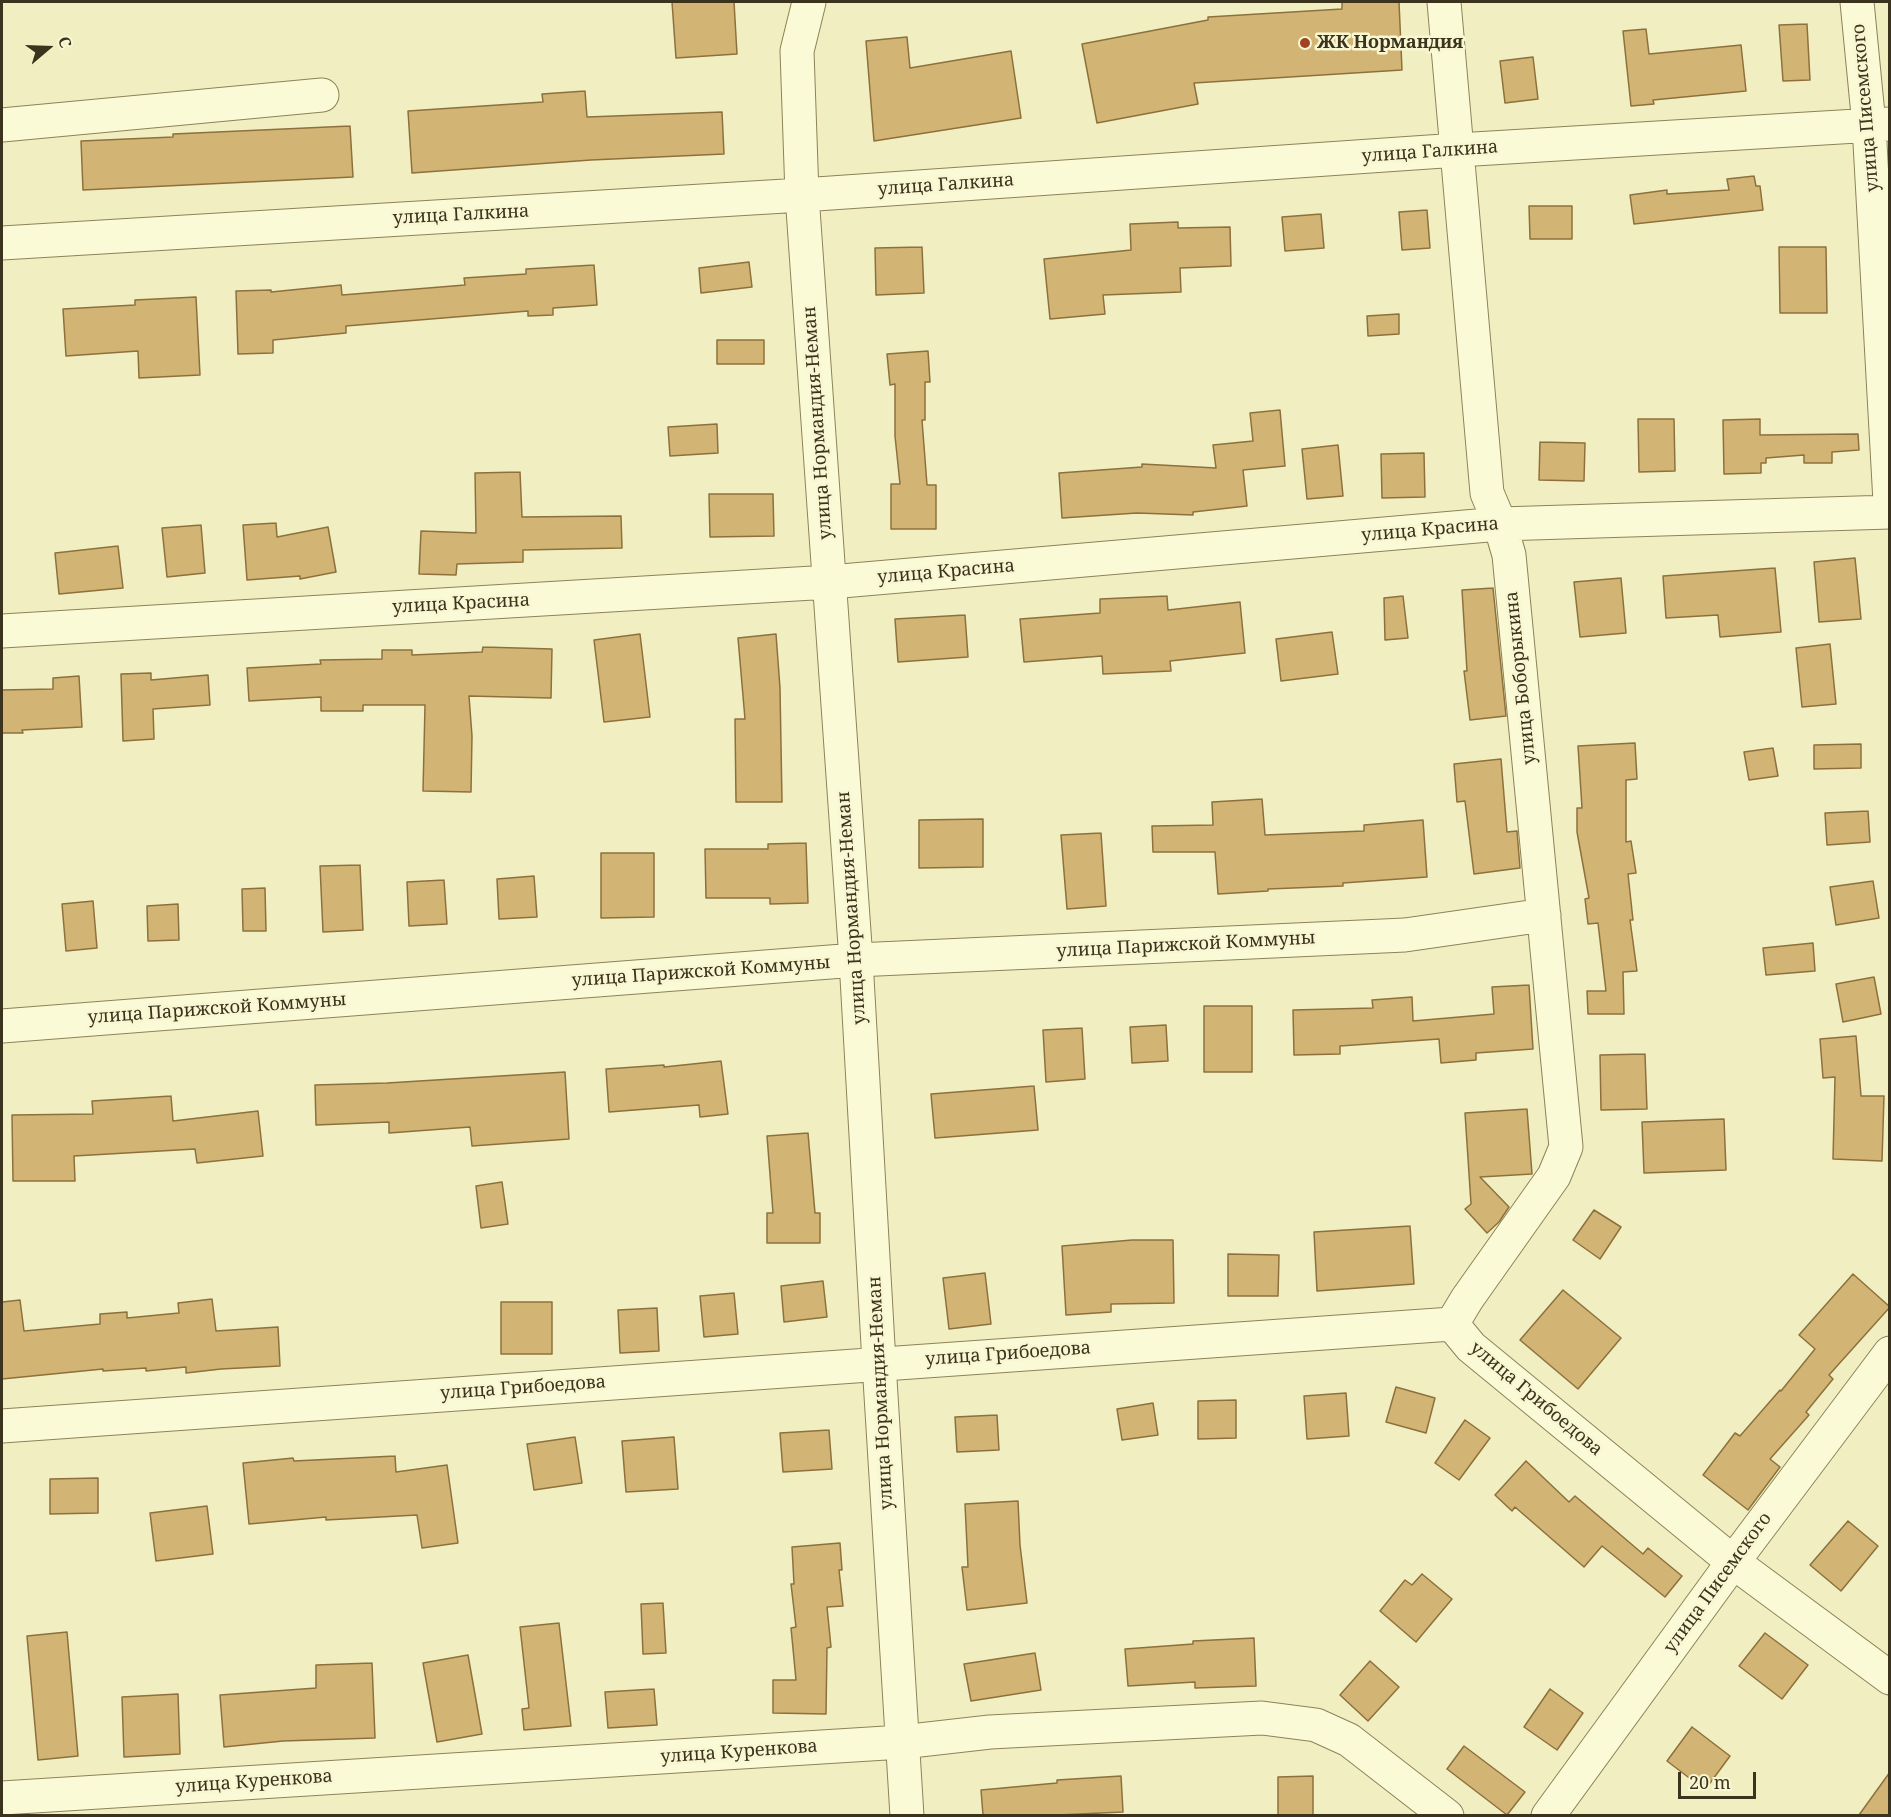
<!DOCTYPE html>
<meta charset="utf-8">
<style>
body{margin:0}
#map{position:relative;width:1891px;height:1817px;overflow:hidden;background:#f1efc2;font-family:"Noto Serif",serif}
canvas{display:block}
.frame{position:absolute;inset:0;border:3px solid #3b331d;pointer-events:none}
.north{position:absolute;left:18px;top:18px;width:60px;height:60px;-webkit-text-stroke:4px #f8f7d2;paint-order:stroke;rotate:71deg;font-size:16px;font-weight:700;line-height:24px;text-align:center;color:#3b331d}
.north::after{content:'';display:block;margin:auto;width:21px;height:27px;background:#3b331d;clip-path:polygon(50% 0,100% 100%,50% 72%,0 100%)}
.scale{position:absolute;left:1678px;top:1772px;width:78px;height:27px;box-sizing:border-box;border:3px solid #3b331d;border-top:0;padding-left:8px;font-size:18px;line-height:21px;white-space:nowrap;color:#3b331d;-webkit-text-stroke:4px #f8f7d2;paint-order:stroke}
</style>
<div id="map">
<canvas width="1891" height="1817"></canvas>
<div class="frame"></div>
<div class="north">С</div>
<div class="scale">20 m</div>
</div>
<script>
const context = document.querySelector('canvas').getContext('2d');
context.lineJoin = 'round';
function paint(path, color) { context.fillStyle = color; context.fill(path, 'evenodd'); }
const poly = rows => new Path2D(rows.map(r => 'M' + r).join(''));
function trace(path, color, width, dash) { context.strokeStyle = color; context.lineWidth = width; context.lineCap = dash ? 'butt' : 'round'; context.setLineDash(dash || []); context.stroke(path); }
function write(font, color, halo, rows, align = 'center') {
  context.font = font + ' "Noto Serif",serif'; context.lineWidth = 5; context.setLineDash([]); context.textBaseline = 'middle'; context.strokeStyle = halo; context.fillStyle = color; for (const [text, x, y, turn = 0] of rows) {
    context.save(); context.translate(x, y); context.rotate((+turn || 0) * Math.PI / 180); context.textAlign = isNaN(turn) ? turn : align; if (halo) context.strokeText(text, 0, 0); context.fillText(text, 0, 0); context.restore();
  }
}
const building = poly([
 [672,2,734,2,737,54,676,58,672,2],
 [1342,2,1399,2,1402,70,1194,83,1198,104,1097,123,1082,44,1208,20,1208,17,1342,9,1342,2],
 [1807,24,1810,80,1783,81,1779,25,1807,24],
 [1646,29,1649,54,1741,45,1746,91,1653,100,1654,104,1631,106,1623,31,1646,29],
 [907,37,910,68,1011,51,1021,118,874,141,866,41,907,37],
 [1533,57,1538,99,1505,103,1500,61,1533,57],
 [585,91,587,117,722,112,724,154,591,160,412,173,408,111,543,102,542,94,585,91],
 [350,126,353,177,83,190,81,141,173,137,173,134,350,126],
 [1754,176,1756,186,1760,186,1763,210,1634,224,1630,195,1667,190,1667,194,1729,190,1727,179,1754,176],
 [1529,206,1572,206,1572,239,1530,239,1529,206],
 [1427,210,1430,248,1402,250,1399,212,1427,210],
 [1321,214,1324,248,1285,251,1282,217,1321,214],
 [1178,222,1178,228,1230,227,1231,266,1180,268,1181,292,1103,295,1105,314,1050,319,1044,259,1131,250,1130,224,1178,222],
 [922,247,924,293,876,295,875,248,922,247],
 [1779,247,1826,247,1827,313,1780,313,1779,247],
 [749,262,752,287,701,293,699,268,749,262],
 [594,265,597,305,553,308,553,315,528,316,528,311,346,326,346,333,273,340,273,353,238,354,236,291,271,290,271,292,341,285,342,295,465,285,464,278,526,274,526,269,594,265],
 [196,297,200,375,139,378,138,351,66,356,63,309,135,305,135,300,196,297],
 [1399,314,1399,334,1368,336,1367,316,1399,314],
 [717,340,764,340,764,364,717,364,717,340],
 [928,351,930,382,925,382,925,420,922,420,927,485,936,485,936,529,891,529,891,484,900,484,895,436,895,384,890,385,887,354,928,351],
 [1280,410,1285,466,1243,470,1247,506,1193,512,1193,515,1137,513,1062,518,1059,473,1142,467,1142,464,1216,468,1213,445,1253,441,1250,413,1280,410],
 [1638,419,1674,419,1675,471,1639,472,1638,419],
 [1760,419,1760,435,1858,434,1859,450,1832,452,1832,463,1804,463,1804,455,1766,458,1766,463,1761,463,1761,473,1724,474,1723,420,1760,419],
 [717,424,718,453,670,456,668,427,717,424],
 [1540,442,1585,443,1584,481,1539,480,1540,442],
 [1338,445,1343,496,1307,499,1302,449,1338,445],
 [1424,453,1425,497,1382,498,1381,454,1424,453],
 [520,472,522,517,621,516,622,548,523,550,523,562,457,564,456,575,419,574,421,531,476,533,475,473,520,472],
 [709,494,773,494,774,536,710,537,709,494],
 [276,523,277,537,328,527,336,572,300,579,300,576,247,580,243,525,276,523],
 [201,525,205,573,167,577,162,528,201,525],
 [118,546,123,588,59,594,55,553,118,546],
 [1855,558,1861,619,1819,622,1814,562,1855,558],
 [1775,568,1781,632,1720,637,1718,615,1666,618,1663,576,1775,568],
 [1621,578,1626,633,1580,637,1574,582,1621,578],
 [1493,588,1506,716,1470,720,1464,671,1467,671,1462,590,1493,588],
 [1167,596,1168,610,1240,602,1245,653,1170,661,1171,671,1103,674,1102,656,1024,662,1020,619,1100,613,1100,599,1167,596],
 [1403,596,1408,638,1385,640,1384,598,1403,596],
 [965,615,968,657,898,662,895,619,965,615],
 [1332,632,1338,674,1281,681,1276,639,1332,632],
 [640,634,650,717,604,722,594,640,640,634],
 [776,634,780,688,782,802,736,802,735,719,745,719,738,638,776,634],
 [1830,644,1836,704,1802,707,1796,648,1830,644],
 [483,647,552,649,551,698,469,696,472,736,471,792,423,791,425,705,363,705,363,711,321,711,321,697,249,701,247,668,321,664,320,660,382,659,382,650,412,650,412,655,482,652,483,647],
 [151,673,151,680,208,675,210,705,153,709,154,739,123,741,121,674,151,673],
 [79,676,82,727,22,730,23,733,2,733,2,690,53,689,53,678,79,676],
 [1635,743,1637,779,1626,780,1626,842,1631,841,1636,873,1628,874,1633,920,1630,920,1637,971,1623,972,1624,1014,1588,1014,1587,991,1606,991,1598,923,1588,924,1585,899,1589,898,1577,832,1577,808,1582,808,1578,746,1635,743],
 [1861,744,1861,768,1814,769,1814,745,1861,744],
 [1773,748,1778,776,1749,780,1744,752,1773,748],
 [1501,759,1507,832,1517,831,1520,868,1474,874,1465,801,1457,802,1454,764,1501,759],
 [1262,799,1265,835,1364,831,1364,825,1423,820,1427,877,1343,883,1343,886,1268,889,1268,891,1218,894,1215,852,1153,852,1152,826,1213,825,1212,802,1262,799],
 [1868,811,1870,842,1827,845,1825,813,1868,811],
 [983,819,983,867,919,868,919,820,983,819],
 [1101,833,1106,906,1067,909,1061,835,1101,833],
 [806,843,808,903,770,904,770,898,706,898,705,849,768,849,768,844,806,843],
 [601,853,654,853,654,917,601,918,601,853],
 [360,865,363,930,323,932,320,866,360,865],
 [534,876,537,917,499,919,497,879,534,876],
 [444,880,447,924,409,926,407,882,444,880],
 [1873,881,1879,918,1836,925,1830,887,1873,881],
 [265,888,266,931,243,931,242,889,265,888],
 [93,901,97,948,66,951,62,904,93,901],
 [178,904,179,940,148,941,147,906,178,904],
 [1813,943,1815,971,1766,975,1763,948,1813,943],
 [1874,977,1881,1014,1843,1022,1836,984,1874,977],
 [1529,985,1533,1049,1476,1053,1476,1060,1441,1063,1439,1039,1340,1046,1340,1054,1294,1055,1293,1010,1373,1008,1372,1000,1412,997,1413,1021,1494,1014,1492,987,1529,985],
 [1204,1006,1252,1006,1252,1072,1204,1072,1204,1006],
 [1166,1025,1168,1061,1132,1063,1130,1027,1166,1025],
 [1082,1028,1085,1079,1046,1082,1043,1030,1082,1028],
 [1856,1036,1861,1096,1884,1096,1882,1161,1833,1159,1835,1077,1823,1078,1820,1039,1856,1036],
 [1645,1054,1647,1109,1601,1110,1600,1055,1645,1054],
 [721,1061,728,1114,700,1117,699,1105,609,1112,606,1069,664,1065,664,1067,721,1061],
 [565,1072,569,1139,472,1146,470,1127,389,1133,389,1122,316,1125,315,1085,387,1083,565,1072],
 [1034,1086,1038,1130,935,1138,931,1094,1034,1086],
 [171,1096,173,1121,258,1111,263,1156,197,1163,195,1149,74,1156,75,1181,13,1181,12,1115,93,1114,92,1101,171,1096],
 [1527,1109,1532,1174,1480,1177,1509,1207,1499,1222,1487,1233,1465,1209,1471,1204,1465,1113,1527,1109],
 [1724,1119,1726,1170,1644,1173,1642,1122,1724,1119],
 [808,1133,815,1213,820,1213,820,1243,767,1243,767,1213,773,1213,767,1136,808,1133],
 [502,1182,508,1224,481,1228,476,1186,502,1182],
 [1594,1210,1621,1227,1600,1259,1573,1240,1594,1210],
 [1410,1226,1414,1284,1317,1291,1314,1232,1410,1226],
 [1132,1240,1173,1240,1174,1303,1111,1304,1111,1312,1066,1315,1062,1246,1132,1240],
 [1228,1254,1279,1255,1278,1296,1228,1296,1228,1254],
 [985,1273,991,1324,949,1329,943,1278,985,1273],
 [1853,1274,1890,1307,1829,1375,1833,1379,1806,1412,1809,1415,1770,1459,1780,1467,1748,1510,1703,1475,1735,1433,1740,1436,1780,1390,1781,1391,1815,1349,1799,1335,1853,1274],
 [823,1281,827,1317,784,1322,781,1286,823,1281],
 [1563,1290,1621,1338,1578,1389,1520,1340,1563,1290],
 [734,1293,738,1334,704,1337,700,1296,734,1293],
 [212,1299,216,1331,278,1327,280,1366,221,1369,186,1373,186,1367,146,1371,146,1368,103,1371,103,1369,2,1379,2,1302,20,1300,24,1331,100,1324,100,1314,127,1312,127,1318,179,1313,178,1303,212,1299],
 [501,1302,552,1302,552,1354,501,1354,501,1302],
 [657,1308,659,1351,620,1353,618,1310,657,1308],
 [1396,1387,1435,1398,1426,1433,1386,1422,1396,1387],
 [1346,1393,1349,1436,1307,1439,1304,1396,1346,1393],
 [1236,1400,1236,1438,1198,1439,1198,1401,1236,1400],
 [1153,1403,1158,1435,1122,1440,1117,1409,1153,1403],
 [997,1415,999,1450,957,1452,955,1417,997,1415],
 [1465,1420,1490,1438,1459,1480,1435,1463,1465,1420],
 [829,1430,832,1469,783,1472,780,1433,829,1430],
 [575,1437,582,1483,534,1490,527,1444,575,1437],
 [674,1437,678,1489,626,1492,622,1441,674,1437],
 [395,1456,396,1472,447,1465,458,1543,422,1548,417,1515,326,1520,326,1517,249,1524,243,1463,293,1458,294,1461,395,1456],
 [1526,1461,1569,1502,1575,1496,1643,1554,1648,1548,1682,1576,1665,1597,1602,1546,1584,1567,1515,1507,1512,1511,1495,1495,1526,1461],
 [98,1478,98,1513,50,1514,50,1479,98,1478],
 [1018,1501,1020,1545,1027,1603,967,1610,962,1567,968,1567,965,1504,1018,1501],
 [207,1506,213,1554,156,1561,150,1513,207,1506],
 [1848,1521,1878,1546,1841,1591,1810,1565,1848,1521],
 [840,1543,842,1570,839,1570,843,1606,827,1607,831,1647,827,1648,826,1714,773,1713,773,1680,796,1680,791,1628,796,1627,791,1584,794,1584,792,1547,840,1543],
 [1422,1574,1452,1599,1416,1642,1380,1611,1405,1580,1412,1585,1422,1574],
 [663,1603,666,1653,643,1654,641,1604,663,1603],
 [559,1623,571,1726,524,1730,522,1709,529,1708,520,1627,559,1623],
 [67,1632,78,1756,38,1760,27,1636,67,1632],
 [1765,1633,1808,1665,1782,1699,1739,1666,1765,1633],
 [1254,1638,1256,1686,1195,1688,1195,1682,1128,1686,1125,1649,1193,1644,1193,1641,1254,1638],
 [1035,1653,1041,1690,971,1701,964,1664,1035,1653],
 [468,1655,482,1734,437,1742,423,1663,468,1655],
 [1370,1661,1399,1687,1368,1721,1340,1695,1370,1661],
 [372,1663,375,1738,283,1741,224,1747,220,1695,316,1688,316,1665,372,1663],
 [654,1689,657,1725,608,1728,605,1692,654,1689],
 [1550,1689,1583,1713,1557,1750,1524,1727,1550,1689],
 [178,1694,180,1754,124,1757,122,1697,178,1694],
 [1692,1727,1730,1756,1705,1790,1667,1761,1692,1727],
 [1464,1746,1525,1792,1507,1815,1447,1769,1464,1746],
 [1890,1772,1890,1815,1859,1815,1890,1772],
 [1121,1776,1123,1812,1058,1815,983,1815,981,1790,1057,1783,1057,1780,1121,1776],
 [1313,1776,1313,1815,1278,1815,1278,1777,1313,1776]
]);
const minor = poly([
 [809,2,797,51,802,195,856,960,879,1363,907,1816],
 [1444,2,1487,493,1500,524,1509,555,1566,1147,1554,1176,1467,1299,1452,1324],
 [1857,2,1869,125,1890,502],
 [2,125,322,95],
 [2,243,802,195,1458,150,1890,124],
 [2,631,830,582,1500,524,1890,512],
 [2,1026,856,960,1405,935,1544,915],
 [2,1426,1452,1324,1471,1347,1733,1562,1890,1678],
 [2,1798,902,1742,990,1732,1262,1718,1316,1725,1349,1740,1447,1816],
 [1548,1816,1733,1562,1890,1353]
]);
const markers = [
 [1305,43,6,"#a04323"]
];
const poiNames = [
 ["ЖК Нормандия",1317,43]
];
const streetNames = [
 ["улица Писемского",1866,108,-95],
 ["улица Галкина",1430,152,-4],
 ["улица Галкина",946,185,-4],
 ["улица Галкина",461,215,-3],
 ["улица Нормандия-Неман",818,423,-94],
 ["улица Красина",1430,530,-5],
 ["улица Красина",946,572,-5],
 ["улица Красина",461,604,-3],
 ["улица Боборыкина",1521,678,-96],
 ["улица Нормандия-Неман",852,908,-94],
 ["улица Парижской Коммуны",1186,945,-3],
 ["улица Парижской Коммуны",701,972,-4],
 ["улица Парижской Коммуны",217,1009,-4],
 ["улица Грибоедова",1008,1354,-4],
 ["улица Грибоедова",523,1388,-4],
 ["улица Нормандия-Неман",881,1393,-93],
 ["улица Грибоедова",1536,1399,40],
 ["улица Писемского",1718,1583,-54],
 ["улица Куренкова",739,1752,-4],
 ["улица Куренкова",254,1782,-4]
];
paint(building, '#d2b475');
trace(building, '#8d713c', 1.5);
trace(minor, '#8d8258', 35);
trace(minor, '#fbfad6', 33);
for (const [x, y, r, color] of markers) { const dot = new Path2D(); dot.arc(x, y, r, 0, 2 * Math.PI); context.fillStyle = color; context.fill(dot); trace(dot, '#f8f7d2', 2); }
write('bold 18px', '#3b331d', '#f8f7d2', poiNames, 'left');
write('18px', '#3b331d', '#f8f7d2', streetNames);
</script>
